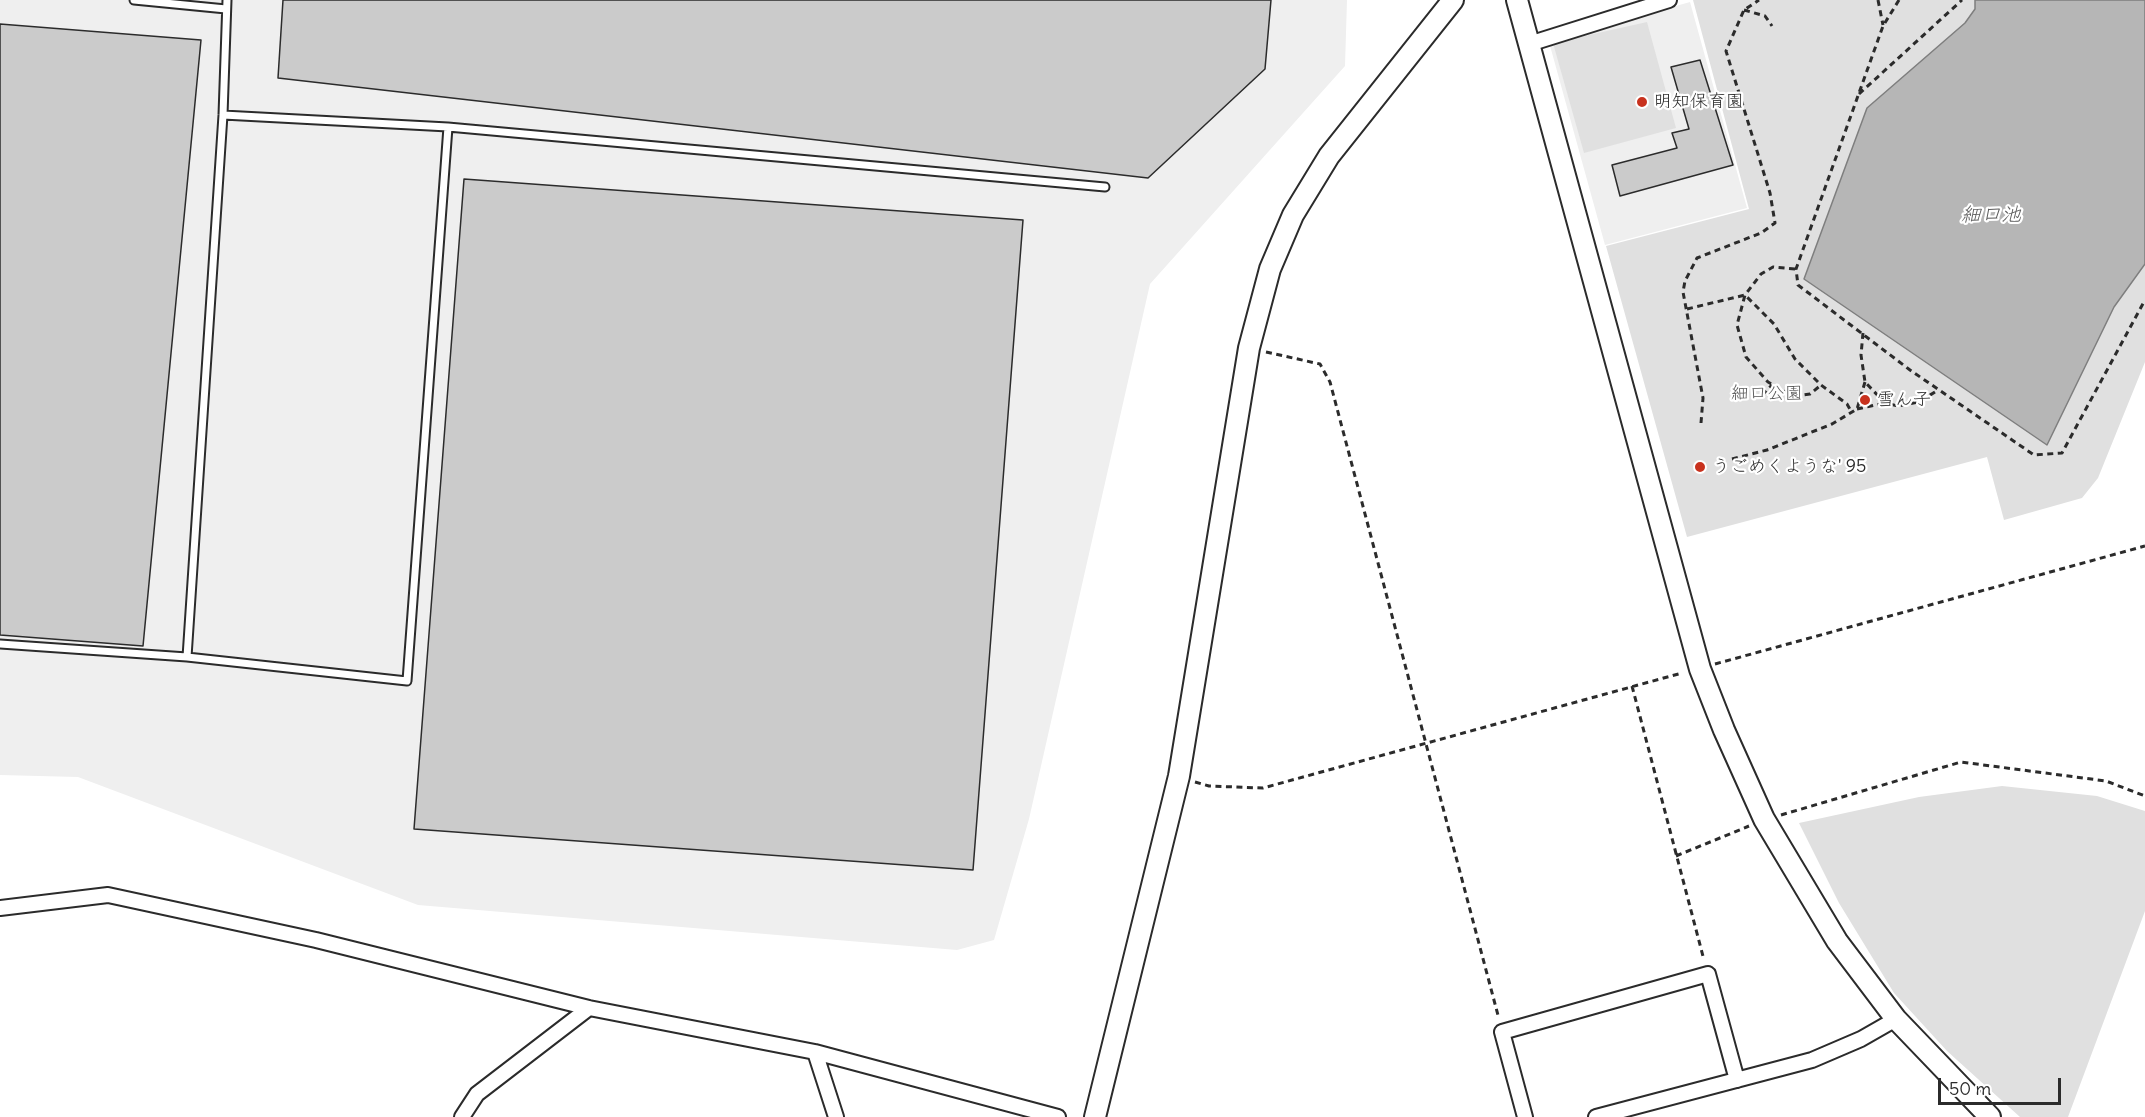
<!DOCTYPE html>
<meta charset="utf-8">
<style>
body{margin:0}
#map{position:relative;width:2145px;height:1117px;overflow:hidden;background:#fff;font-family:Delius,sans-serif}
canvas{display:block}
.scale{position:absolute;left:1938px;top:1078px;width:123px;height:27px;box-sizing:border-box;border:3px solid #2b2b2b;border-top:0;padding-left:8px;font-size:18px;line-height:21px;white-space:nowrap;color:#2b2b2b;-webkit-text-stroke:4px #fff;paint-order:stroke}
</style>
<div id="map">
<canvas width="2145" height="1117"></canvas>
<div class="scale">50 m</div>
</div>
<script>
const context = document.querySelector('canvas').getContext('2d');
context.lineJoin = 'round';
function paint(path, color) { context.fillStyle = color; context.fill(path, 'evenodd'); }
const poly = rows => new Path2D(rows.map(r => 'M' + r).join(''));
function trace(path, color, width, dash) { context.strokeStyle = color; context.lineWidth = width; context.lineCap = dash ? 'butt' : 'round'; context.setLineDash(dash || []); context.stroke(path); }
function write(font, color, halo, rows, align = 'center') {
  context.font = font + ' Delius,"Klee One",sans-serif'; context.lineWidth = 4.5; context.setLineDash([]); context.textBaseline = 'middle'; context.strokeStyle = halo; context.fillStyle = color; for (const [text, x, y, turn = 0] of rows) {
    context.save(); context.translate(x, y); context.rotate((+turn || 0) * Math.PI / 180); context.textAlign = isNaN(turn) ? turn : align; if (halo) context.strokeText(text, 0, 0); context.fillText(text, 0, 0); context.restore();
  }
}
const built = poly([
 [0,0,1347,0,1345,66,1150,284,1029,819,994,940,957,950,418,905,78,777,0,775],
 [1690,2,1747,208,1605,245,1549,42]
]);
const green = poly([
 [1693,0,1975,0,1975,9,1966,23,1867,108,2114,307,2145,264,2145,362,2098,478,2082,498,2004,520,1987,457,1687,537,1606,246,1749,209],
 [1647,22,1676,128,1584,153,1553,43],
 [2002,786,2097,796,2145,811,2145,911,2068,1117,2020,1117,1947,1051,1894,993,1839,903,1799,823,1919,797]
]);
const water = poly([
 [1975,0,2145,0,2145,264,2114,307,2047,445,1804,279,1867,108,1965,23,1975,9,1975,0]
]);
const building = poly([
 [283,0,1271,0,1265,69,1148,178,278,78,283,0],
 [0,24,201,40,143,646,0,635,0,24],
 [1700,60,1733,165,1620,196,1612,165,1677,148,1672,133,1689,129,1671,67,1700,60],
 [464,179,1023,220,973,870,414,829,464,179]
]);
const path = poly([
 [1878,0,1883,25],
 [1899,0,1883,26,1796,269,1798,285,1910,370,2034,455,2062,453,2145,300],
 [1744,10,1765,16,1772,26],
 [1859,94,1962,0],
 [1795,269,1773,267,1761,274,1745,295,1737,325,1746,357,1768,382,1783,391,1802,395,1810,394,1821,385],
 [1687,309,1745,295,1774,324,1795,359,1821,385,1847,404,1852,413],
 [1863,333,1861,355,1865,382,1885,403,1898,406,1919,402,1938,390],
 [1266,352,1320,364,1330,382,1499,1019],
 [1762,395,1772,385],
 [1857,409,1885,403],
 [1701,423,1703,398,1683,292,1685,281,1697,258,1761,233,1775,223,1770,193,1726,51,1744,10,1759,0],
 [1732,459,1767,450,1832,424,1857,409,1865,382],
 [1715,664,2145,546],
 [1632,686,1704,960],
 [1195,782,1209,786,1263,788,1682,673],
 [1781,815,1961,762,2106,781,2145,796],
 [1676,856,1749,826]
]);
const lane = poly([
 [134,0,226,9],
 [223,115,448,127,1105,187],
 [0,644,187,657,407,681,448,127],
 [187,657,223,115,227,0]
]);
const street = poly([
 [1529,44,1669,0],
 [0,908,108,895,316,940,589,1008,815,1052,1058,1117],
 [815,1052,836,1117],
 [462,1117,477,1094,589,1008],
 [1525,1117,1502,1032,1708,974,1737,1080],
 [1596,1117,1812,1060,1861,1039,1896,1019]
]);
const secondary = poly([
 [1517,0,1700,669,1724,730,1764,819,1837,941,1896,1019,1990,1117],
 [1095,1117,1179,776,1249,348,1270,269,1293,215,1329,156,1453,0]
]);
const markers = [
 [1642,102,6,"#c8321e"],
 [1865,400,6,"#c8321e"],
 [1700,467,6,"#c8321e"]
];
const poiNames = [
 ["明知保育園",1654,102],
 ["雪ん子",1877,400],
 ["うごめくような' 95",1712,467]
];
const parkNames = [
 ["細口公園",1767,394]
];
const waterNames = [
 ["細口池",1991,215]
];
paint(built, '#efefef');
paint(green, '#e0e0e0');
paint(water, '#b6b6b6');
trace(water, '#7e7e7e', 1.5);
paint(building, '#cbcbcb');
trace(building, '#2b2b2b', 1.5);
trace(lane, '#2b2b2b', 11);
trace(street, '#2b2b2b', 18);
trace(secondary, '#2b2b2b', 24);
trace(path, '#2b2b2b', 3, [6, 4.5]);
trace(lane, '#fff', 7);
trace(street, '#fff', 14);
trace(secondary, '#fff', 20);
for (const [x, y, r, color] of markers) { const dot = new Path2D(); dot.arc(x, y, r, 0, 2 * Math.PI); context.fillStyle = color; context.fill(dot); trace(dot, '#fff', 2); }
write('18px', '#2b2b2b', '#fff', poiNames, 'left');
write('18px', '#585858', '#fff', parkNames);
write('italic 20px', '#5c5c5c', '#fff', waterNames);
</script>
